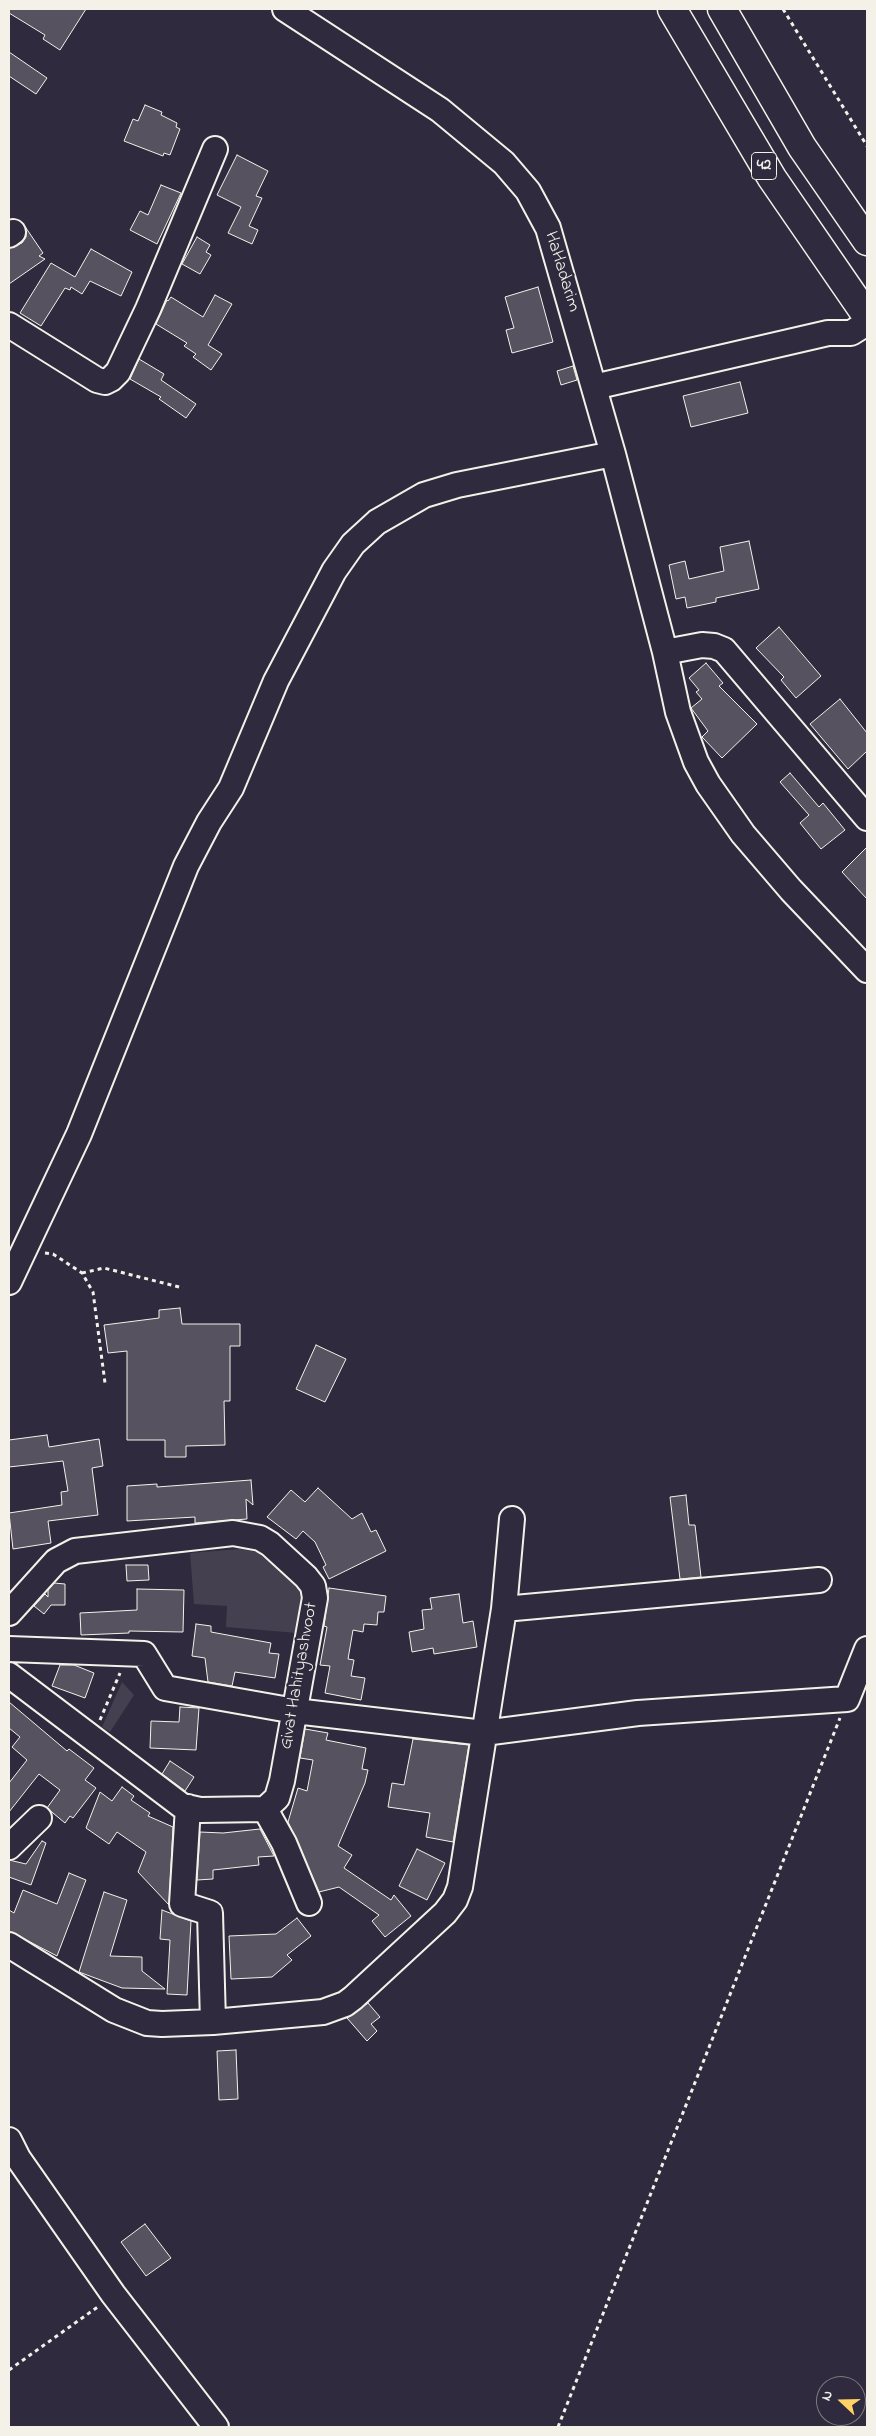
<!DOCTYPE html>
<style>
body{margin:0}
#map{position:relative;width:876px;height:2436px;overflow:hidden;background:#2f2a3d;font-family:"Indie Flower",sans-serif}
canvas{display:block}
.frame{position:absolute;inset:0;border:10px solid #f4f1e8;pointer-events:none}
.north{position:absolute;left:816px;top:2376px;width:50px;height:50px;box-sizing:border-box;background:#2f2a3d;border:1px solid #7e7a81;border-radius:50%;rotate:291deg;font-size:14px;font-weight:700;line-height:20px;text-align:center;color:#f4f1e8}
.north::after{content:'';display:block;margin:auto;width:18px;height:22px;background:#ffd166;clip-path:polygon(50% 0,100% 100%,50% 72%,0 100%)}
</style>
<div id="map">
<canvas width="876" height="2436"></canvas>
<div class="frame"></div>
<div class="north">N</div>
</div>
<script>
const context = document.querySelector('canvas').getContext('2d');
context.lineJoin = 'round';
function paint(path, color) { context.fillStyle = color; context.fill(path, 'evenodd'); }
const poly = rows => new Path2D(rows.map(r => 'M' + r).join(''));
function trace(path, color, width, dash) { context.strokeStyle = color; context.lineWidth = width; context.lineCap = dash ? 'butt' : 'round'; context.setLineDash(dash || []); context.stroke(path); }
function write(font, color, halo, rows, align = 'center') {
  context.font = font + ' "Indie Flower",sans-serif'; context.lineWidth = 4.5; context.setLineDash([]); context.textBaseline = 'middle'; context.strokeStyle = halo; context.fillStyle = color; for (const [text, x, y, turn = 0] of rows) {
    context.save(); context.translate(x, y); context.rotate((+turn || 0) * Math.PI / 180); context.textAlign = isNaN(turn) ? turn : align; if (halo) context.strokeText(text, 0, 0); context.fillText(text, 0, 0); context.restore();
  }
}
const green = poly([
 [240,1549,257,1552,298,1587,303,1607,297,1633,226,1627,227,1606,194,1604,190,1553],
 [122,1682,134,1695,110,1732,102,1727]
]);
const building = poly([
 [9,9,86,9,60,50,43,39,45,35,9,13,9,9],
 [9,52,47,78,36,94,9,76,9,52],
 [145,105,162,112,161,115,177,123,176,127,180,129,170,155,164,153,163,156,124,141,133,119,138,121,145,105],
 [237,155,268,171,256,196,262,198,249,226,258,230,252,244,228,233,241,207,217,195,237,155],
 [161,185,181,193,157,244,130,230,140,211,148,215,161,185],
 [26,228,43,253,39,256,45,259,9,284,9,248,22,243,26,237,26,228],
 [197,237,210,245,206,252,211,255,200,274,182,264,197,237],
 [91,249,132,272,121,296,90,281,82,294,71,287,70,290,65,288,41,326,20,313,51,263,75,277,91,249],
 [538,287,553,342,512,353,506,330,514,328,505,297,538,287],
 [215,295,232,304,208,345,222,354,211,370,193,357,196,354,184,346,187,343,156,324,167,300,168,301,171,297,203,317,215,295],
 [139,359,164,374,161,380,196,404,186,418,159,399,161,397,130,379,139,359],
 [573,366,577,380,561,385,557,371,573,366],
 [740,382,748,413,691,427,683,396,740,382],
 [749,541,759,589,716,598,716,602,687,608,685,597,676,599,669,565,685,561,689,579,724,571,720,547,749,541],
 [779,627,821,676,796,698,781,680,784,677,756,648,779,627],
 [706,663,723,683,719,686,757,724,722,758,702,737,708,731,691,708,702,699,696,692,699,690,689,678,706,663],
 [840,699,867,733,867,751,848,769,810,724,840,699],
 [790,773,819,807,823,803,845,830,821,849,800,823,809,815,780,782,790,773],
 [867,847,867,899,842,872,867,847],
 [180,1308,182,1324,240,1324,240,1346,230,1346,230,1401,224,1401,225,1445,186,1446,186,1457,165,1457,165,1440,127,1440,127,1351,108,1353,104,1325,159,1318,159,1310,180,1308],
 [316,1345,346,1359,325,1402,296,1389,316,1345],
 [47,1435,49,1447,99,1439,103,1466,92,1468,98,1515,48,1521,51,1543,13,1549,9,1513,62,1505,61,1492,68,1491,63,1461,9,1467,9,1440,47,1435],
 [251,1480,253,1505,246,1499,247,1519,195,1523,195,1517,127,1521,127,1486,157,1484,157,1487,251,1480],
 [318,1488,352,1519,362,1513,371,1532,376,1530,386,1551,329,1579,323,1567,326,1565,315,1542,303,1531,296,1539,267,1517,291,1490,305,1502,318,1488],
 [686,1495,689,1525,695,1525,701,1577,680,1579,670,1497,686,1495],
 [126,1565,148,1565,149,1580,127,1581,126,1565],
 [54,1583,65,1584,65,1605,51,1605,44,1614,34,1606,45,1594,48,1597,48,1590,54,1583],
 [329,1588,386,1596,384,1612,378,1612,377,1625,364,1624,363,1632,353,1630,348,1659,354,1660,351,1676,365,1678,361,1700,325,1693,330,1666,320,1665,327,1627,324,1626,329,1588],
 [137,1589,184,1590,183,1632,129,1631,129,1633,81,1635,80,1613,137,1610,137,1589],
 [459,1594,463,1623,473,1621,477,1647,434,1654,433,1648,412,1652,409,1632,424,1629,422,1610,432,1609,430,1598,459,1594],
 [196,1624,211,1626,211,1632,271,1643,269,1653,279,1654,275,1678,235,1672,232,1686,208,1682,205,1658,192,1656,196,1624],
 [60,1665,74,1665,94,1673,85,1698,52,1686,60,1665],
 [9,1702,67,1751,69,1749,94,1768,85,1780,96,1788,73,1818,70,1816,65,1823,47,1808,60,1790,39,1774,9,1812,9,1783,27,1760,12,1747,20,1737,9,1728,9,1702],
 [180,1707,199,1708,196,1750,150,1748,151,1721,179,1722,180,1707],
 [305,1729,328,1733,326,1740,366,1748,362,1769,368,1770,365,1783,338,1846,352,1855,344,1868,391,1900,394,1895,411,1916,385,1937,372,1921,379,1915,339,1887,319,1892,288,1822,298,1788,307,1791,313,1760,300,1758,305,1729],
 [413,1739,469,1745,453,1842,426,1837,430,1813,388,1807,392,1783,404,1785,413,1739],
 [170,1761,194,1777,185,1791,162,1774,170,1761],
 [122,1787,134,1796,131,1800,150,1813,148,1816,173,1827,169,1905,138,1872,146,1852,117,1832,109,1844,86,1828,100,1792,112,1801,122,1787],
 [260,1829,274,1856,258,1857,259,1865,213,1870,213,1879,197,1880,200,1832,223,1833,260,1829],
 [42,1841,46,1843,31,1885,9,1877,9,1860,26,1864,42,1841],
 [417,1849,445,1863,427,1900,399,1886,417,1849],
 [69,1873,86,1880,57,1956,9,1931,9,1910,14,1913,23,1890,57,1904,69,1873],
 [104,1892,127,1900,110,1956,142,1957,142,1971,165,1989,122,1988,79,1972,104,1892],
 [162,1910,191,1921,187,1995,167,1994,170,1940,160,1939,162,1910],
 [297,1918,311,1936,287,1955,292,1960,272,1977,231,1979,229,1936,276,1934,297,1918],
 [368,2003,380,2017,371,2024,377,2031,367,2041,347,2018,368,2003],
 [236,2050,238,2099,219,2100,217,2051,236,2050],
 [145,2224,171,2258,146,2276,121,2242,145,2224]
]);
const path = poly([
 [783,9,867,146],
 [45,1253,53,1254,82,1273,93,1292,105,1383],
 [82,1273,104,1268,183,1288],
 [100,1720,120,1673],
 [9,2370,99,2306],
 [558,2427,840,1718]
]);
const minor = poly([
 [285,9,440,110,504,163,528,191,548,228,613,454,665,652,678,712,696,762,708,784,743,834,791,890,867,970],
 [9,235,13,232],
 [9,325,97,380,105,382,111,379,118,372,148,309,215,149],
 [594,387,828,333,851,333,867,323],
 [665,652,702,645,714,646,724,650,867,818],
 [9,1282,79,1134,186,866,209,822,231,788,276,681,334,571,353,544,377,522,424,495,457,485,613,454],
 [504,1609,819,1580],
 [9,1613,56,1561,75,1551,233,1533,260,1538,270,1544,306,1577,313,1586,315,1598,282,1781,277,1798,265,1809,200,1810,182,1806,9,1675],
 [9,1649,144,1654,165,1688,295,1711,484,1733,638,1713,847,1699,867,1649],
 [188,1807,182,1904,210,1913,213,2022],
 [265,1809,284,1843,309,1903],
 [9,1847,39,1818],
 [9,1945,114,2010,147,2023,162,2024,213,2022,323,2012,345,2004,353,1998,445,1913,455,1900,460,1887,504,1609,512,1519],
 [9,2140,18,2158,113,2294,216,2427]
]);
const highway = poly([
 [672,9,772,178,867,316],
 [722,9,802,147,867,241]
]);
const shields = [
 [764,166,25]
];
const shieldNames = [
 ["42",764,166]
];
const streetNames = [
 ["HaHadarim",561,272,73],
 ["Givat Hahityashvoot",300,1676,-80]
];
paint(green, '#454050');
paint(building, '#56525f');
trace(building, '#f4f1e8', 1);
trace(minor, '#f4f1e8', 28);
trace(highway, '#f4f1e8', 31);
trace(path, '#f4f1e8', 3, [4, 4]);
trace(minor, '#2f2a3d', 24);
trace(highway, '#2f2a3d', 28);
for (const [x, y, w] of shields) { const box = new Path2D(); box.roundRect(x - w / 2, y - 13.5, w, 27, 4); context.fillStyle = '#2f2a3d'; context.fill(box); trace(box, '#f4f1e8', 1); }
write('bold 16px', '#f4f1e8', null, shieldNames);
write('18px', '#f4f1e8', '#2f2a3d', streetNames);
</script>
